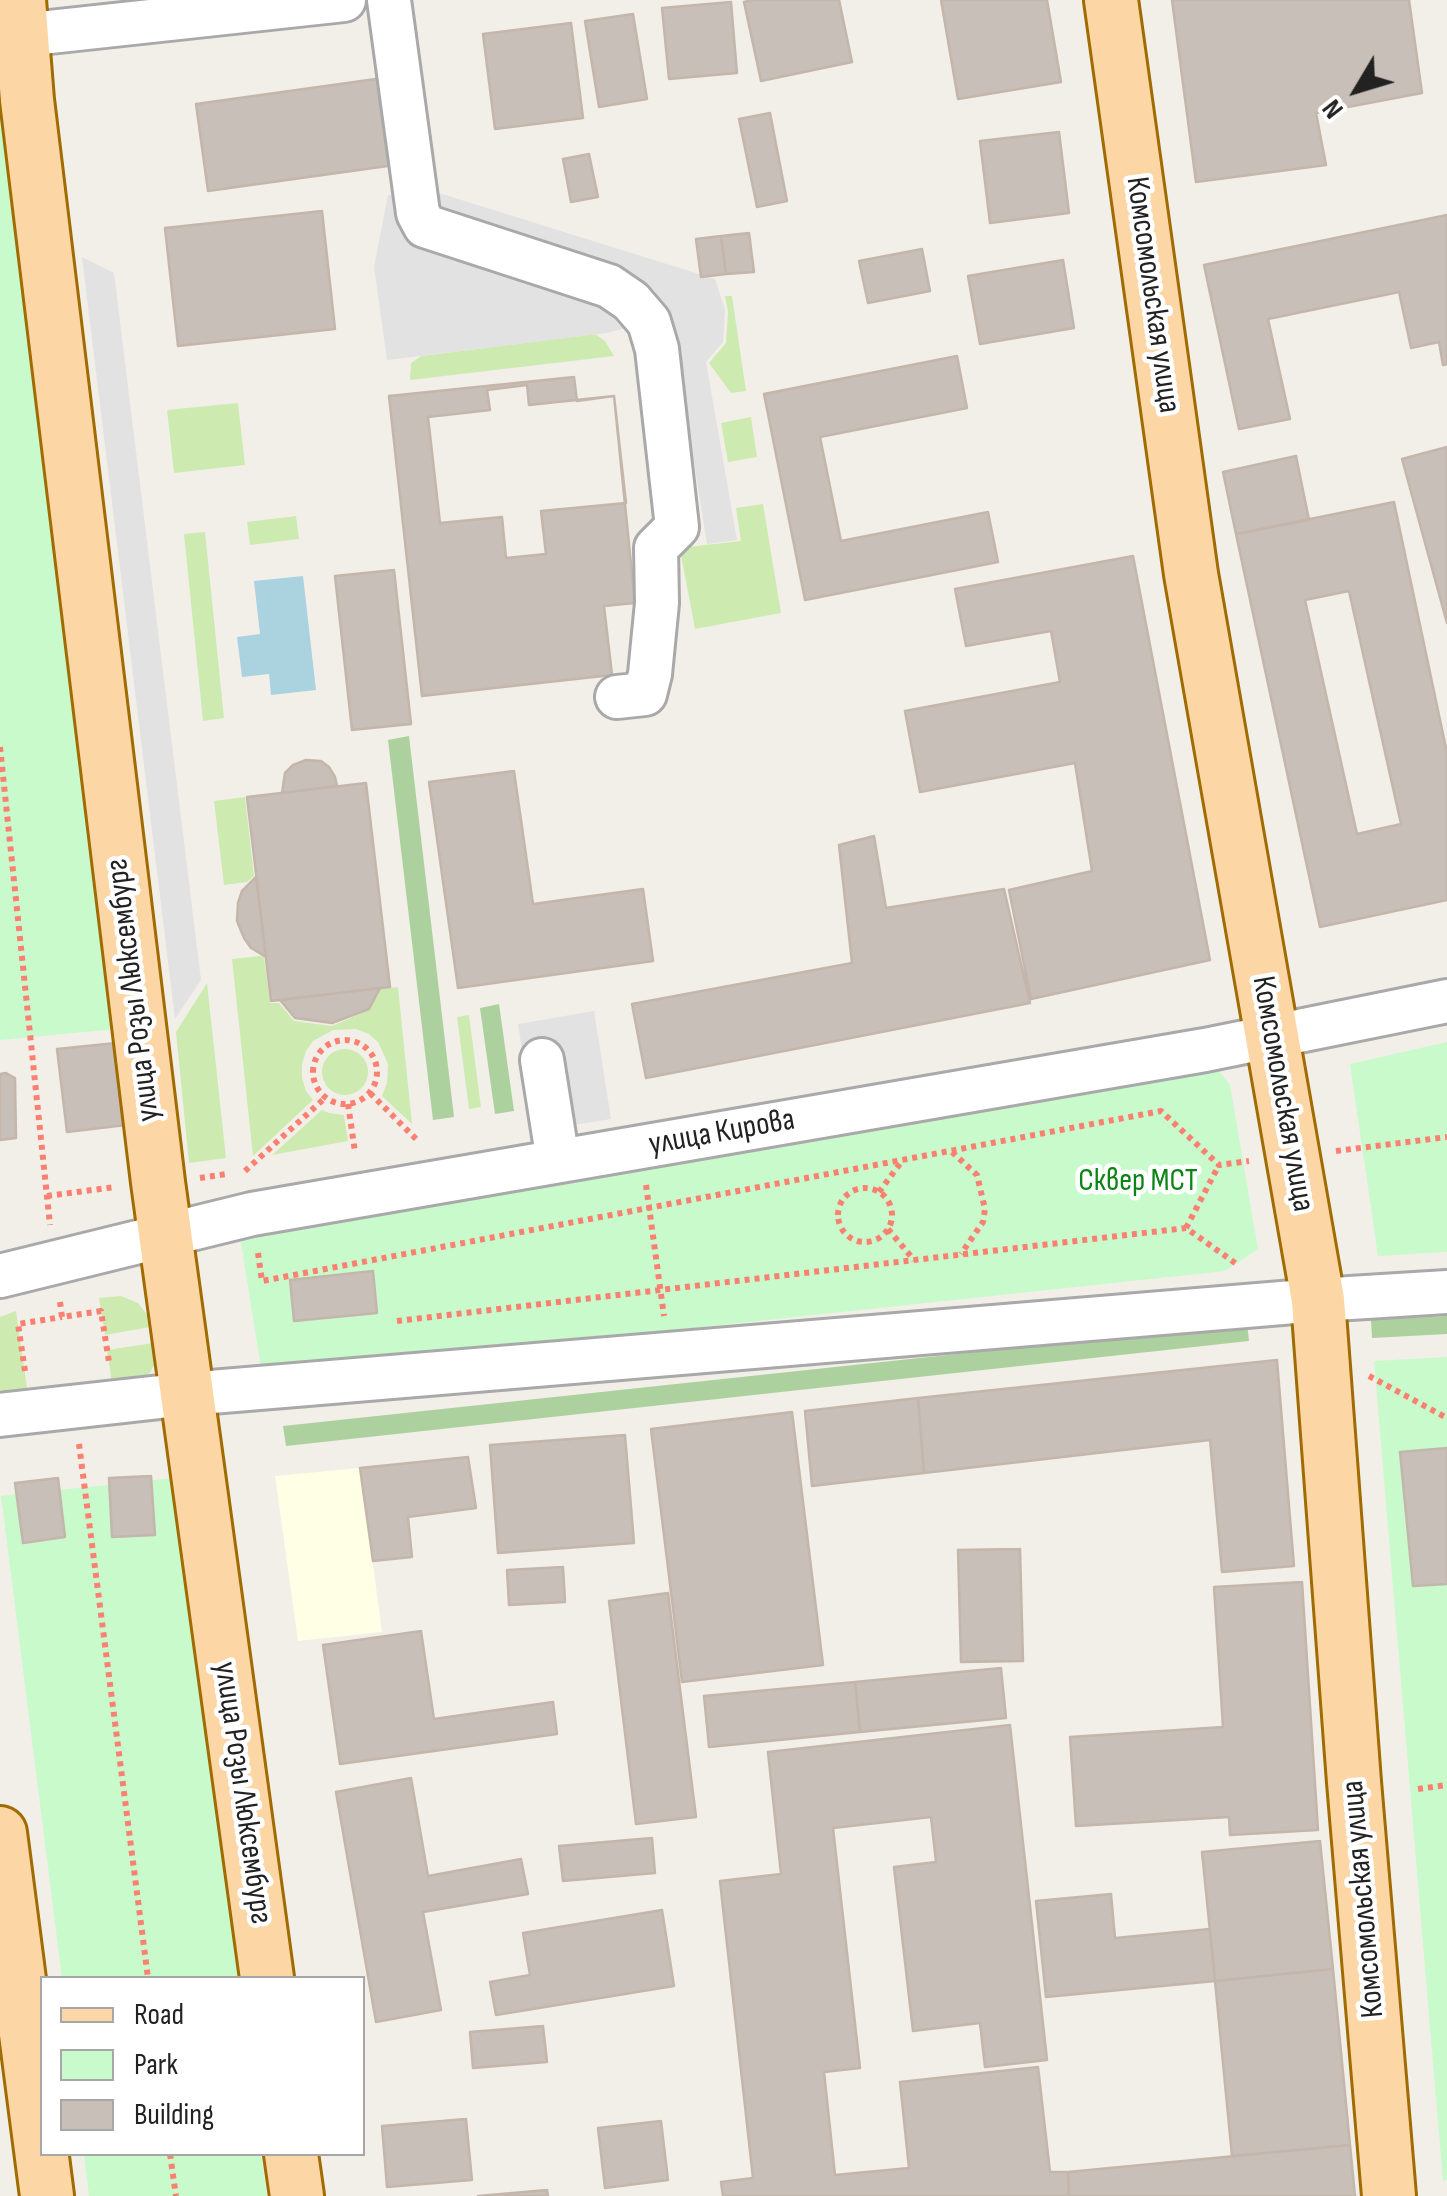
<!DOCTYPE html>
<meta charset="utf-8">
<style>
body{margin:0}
#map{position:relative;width:1447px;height:2196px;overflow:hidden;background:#f2efe9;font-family:"Sofia Sans Condensed",sans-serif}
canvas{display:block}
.legend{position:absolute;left:40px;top:1976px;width:325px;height:180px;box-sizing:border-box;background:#fff;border:2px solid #a7a7a7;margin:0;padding:12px 18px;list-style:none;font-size:30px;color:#222}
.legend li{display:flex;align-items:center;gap:20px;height:50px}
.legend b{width:50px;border:2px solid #a7a7a7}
.north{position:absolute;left:1307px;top:40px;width:100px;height:100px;-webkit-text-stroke:8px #fff;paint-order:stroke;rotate:232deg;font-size:28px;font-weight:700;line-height:40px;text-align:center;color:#222}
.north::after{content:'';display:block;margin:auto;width:35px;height:45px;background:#222;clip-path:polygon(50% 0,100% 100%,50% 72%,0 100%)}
</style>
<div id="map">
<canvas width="1447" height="2196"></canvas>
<ul class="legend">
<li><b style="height:12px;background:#fcd6a4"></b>Road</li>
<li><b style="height:28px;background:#c8facc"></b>Park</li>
<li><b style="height:28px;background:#c7bfb8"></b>Building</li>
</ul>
<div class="north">N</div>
</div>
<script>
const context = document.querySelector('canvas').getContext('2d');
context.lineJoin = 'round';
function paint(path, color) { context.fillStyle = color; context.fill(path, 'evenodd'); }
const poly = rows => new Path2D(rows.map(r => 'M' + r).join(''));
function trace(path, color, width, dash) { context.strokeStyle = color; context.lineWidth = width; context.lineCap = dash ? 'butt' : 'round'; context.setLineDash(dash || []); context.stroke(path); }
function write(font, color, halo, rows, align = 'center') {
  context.font = font + ' "Sofia Sans Condensed",sans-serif'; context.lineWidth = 9; context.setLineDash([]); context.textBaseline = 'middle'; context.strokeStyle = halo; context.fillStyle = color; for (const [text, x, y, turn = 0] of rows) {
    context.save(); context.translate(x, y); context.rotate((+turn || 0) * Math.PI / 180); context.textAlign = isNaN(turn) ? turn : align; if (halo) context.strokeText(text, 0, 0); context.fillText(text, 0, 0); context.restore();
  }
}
const education = poly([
 [360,1468,382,1632,298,1641,275,1476]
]);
const grass = poly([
 [725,296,732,296,746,391,731,393,709,363,726,343,728,312],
 [595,334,605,341,614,356,410,380,411,363,421,356],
 [238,403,245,465,174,473,167,410],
 [751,417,757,457,728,462,721,423],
 [763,504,781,613,695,629,681,555,688,547,741,541,736,508],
 [296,516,299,539,250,545,247,522],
 [205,532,224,718,203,721,184,534],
 [245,797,254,876,247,882,224,885,214,801],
 [260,956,264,957,270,1003,279,1003,294,1021,332,1026,369,1010,380,989,398,987,412,1124,382,1096,387,1083,388,1064,378,1042,369,1034,356,1029,333,1030,313,1041,306,1051,302,1064,302,1078,306,1091,313,1100,253,1156,232,959],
 [207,983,226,1158,189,1163,176,1032],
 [469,1015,481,1107,469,1109,457,1017],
 '322 1072a23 23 0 1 1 46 0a23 23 0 1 1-46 0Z',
 [322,1110,329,1113,344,1115,348,1141,272,1155],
 [121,1296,138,1303,156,1326,105,1335,99,1298],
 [16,1311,28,1395,8,1394,0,1390,0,1317],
 [160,1342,158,1357,150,1373,136,1380,112,1383,107,1350]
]);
const forest = poly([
 [409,736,454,1117,433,1120,388,740],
 [499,1004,514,1111,495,1114,480,1008],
 [1447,1316,1447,1334,1372,1338,1371,1320],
 [1247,1323,1249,1341,286,1446,283,1426]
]);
const park = poly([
 [0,105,116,1029,0,1040],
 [1447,1042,1447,1252,1378,1256,1350,1064],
 [1218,1070,1230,1085,1258,1249,1225,1271,262,1374,239,1230],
 [1447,1357,1447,2180,1443,2181,1374,1361],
 [174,1478,239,1978,62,1978,1,1496],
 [84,2154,261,2154,267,2196,89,2196]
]);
const parking = poly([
 [426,189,715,279,725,310,723,342,706,362,737,540,707,544,672,322,649,322,607,333,387,360,374,267,388,195],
 [82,257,114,273,201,980,175,1019],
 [594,1011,611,1119,535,1131,518,1024]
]);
const water = poly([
 [303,576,316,690,271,695,269,674,242,677,237,637,260,634,254,581]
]);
const building = poly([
 [753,0,839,0,852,62,761,81,744,2,753,0],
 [941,0,1047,0,1061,82,958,99,941,0],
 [1172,0,1409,0,1422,93,1316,113,1326,165,1196,182,1172,0],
 [731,2,737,73,669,79,662,8,731,2],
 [633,14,647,99,599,107,585,21,633,14],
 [571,23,583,118,495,129,483,34,571,23],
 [383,78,395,165,208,191,196,104,383,78],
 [770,113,787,201,757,207,739,119,770,113],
 [1059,132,1069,213,990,223,980,141,1059,132],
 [589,154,598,197,571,202,563,159,589,154],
 [322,211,335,329,178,346,165,228,322,211],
 [1447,215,1447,364,1443,365,1439,342,1411,348,1399,292,1268,319,1290,419,1239,429,1204,265,1447,215],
 [749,233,754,272,726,274,721,236,749,233],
 [721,236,726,274,701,277,696,239,721,236],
 [922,249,930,291,868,303,859,261,922,249],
 [1063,260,1074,328,980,344,968,276,1063,260],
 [957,356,967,408,820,437,841,541,988,512,998,562,805,600,764,394,957,356],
 [574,377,577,401,614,396,635,603,604,606,612,675,422,696,389,396,574,377],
 [527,385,529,405,614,396,626,503,541,511,546,554,506,558,502,517,440,523,428,417,490,410,487,390,527,385],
 [1447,447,1447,623,1402,459,1447,447],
 [1296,456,1309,520,1236,534,1223,472,1296,456],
 [1394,502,1447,753,1447,900,1320,927,1236,534,1394,502],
 [1349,591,1401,824,1357,834,1305,600,1349,591],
 [1133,556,1210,960,1031,999,1009,890,1092,871,1075,763,920,792,905,711,1060,682,1051,631,966,646,955,589,1133,556],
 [394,570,411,724,352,730,335,576,394,570],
 [306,760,321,761,329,767,335,777,337,786,282,793,285,773,293,765,306,760],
 [514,771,533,904,643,889,653,961,458,988,429,782,514,771],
 [366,783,390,987,271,1001,247,797,366,783],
 [874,836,886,908,1004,889,1030,1003,646,1078,632,1004,852,963,839,845,874,836],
 [256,877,266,957,251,948,244,938,237,921,238,903,242,891,256,877],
 [380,988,369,1009,332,1023,295,1018,280,1000,380,988],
 [116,1043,126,1125,67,1132,57,1049,116,1043],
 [6,1073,15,1078,16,1138,0,1140,0,1074,6,1073],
 [373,1271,377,1313,294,1321,290,1280,373,1271],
 [1277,1360,1294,1566,1222,1572,1210,1440,924,1473,918,1398,1277,1360],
 [918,1398,924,1473,812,1486,805,1411,918,1398],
 [792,1412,823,1665,682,1682,651,1429,792,1412],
 [625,1435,634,1543,498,1553,490,1445,625,1435],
 [1447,1448,1447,1584,1413,1586,1400,1452,1447,1448],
 [468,1457,476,1508,408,1517,412,1557,373,1561,360,1468,468,1457],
 [151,1476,155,1535,112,1537,109,1478,151,1476],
 [58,1478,65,1537,23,1543,15,1483,58,1478],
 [1020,1549,1023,1661,961,1662,958,1550,1020,1549],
 [563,1567,565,1602,509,1605,507,1570,563,1567],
 [1302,1582,1318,1830,1230,1835,1229,1817,1076,1826,1070,1737,1223,1727,1214,1587,1302,1582],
 [668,1593,696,1817,636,1824,609,1601,668,1593],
 [421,1631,434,1719,553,1702,557,1734,340,1764,323,1645,421,1631],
 [1001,1668,1006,1718,860,1732,855,1682,1001,1668],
 [855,1682,860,1732,709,1747,704,1696,855,1682],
 [1010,1725,1047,2060,985,2067,980,2023,913,2031,894,1867,936,1862,931,1817,833,1828,860,2068,824,2072,835,2175,909,2168,900,2082,1038,2067,1050,2172,1068,2172,1069,2196,723,2196,721,2182,753,2178,720,1881,781,1874,768,1752,1010,1725],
 [411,1778,428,1876,521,1859,528,1894,423,1912,441,2010,376,2022,336,1792,411,1778],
 [652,1838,655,1873,563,1881,559,1846,652,1838],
 [1320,1841,1333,1969,1215,1981,1202,1852,1320,1841],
 [1111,1894,1115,1938,1210,1929,1215,1981,1046,1997,1036,1901,1111,1894],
 [662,1910,674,1986,496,2015,490,1982,530,1975,523,1933,662,1910],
 [1333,1969,1350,2145,1232,2156,1215,1981,1333,1969],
 [543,2026,547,2062,473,2068,470,2032,543,2026],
 [466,2119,472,2180,387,2187,382,2126,466,2119],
 [661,2121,668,2180,605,2188,598,2128,661,2121],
 [1350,2145,1355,2196,1069,2196,1068,2172,1350,2145],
 [547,2190,548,2196,478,2196,547,2190]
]);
const path = poly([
 [0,747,50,1225],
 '313 1072a32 32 0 1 1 64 0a32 32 0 1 1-64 0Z',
 [370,1093,418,1141],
 [348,1104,355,1152],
 [1336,1151,1447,1137],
 [952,1152,977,1175,985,1209,983,1222,961,1254],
 [245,1171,326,1097],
 [200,1178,227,1174],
 [646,1185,664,1316],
 '838 1215a27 27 0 1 1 54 0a27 27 0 1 1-54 0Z',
 [879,1192,902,1161],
 [47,1196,115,1187],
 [1186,1228,1219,1165],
 [888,1229,914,1260],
 [258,1253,262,1281,1161,1111,1219,1165,1249,1161],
 [60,1302,62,1317,101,1311,109,1362],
 [397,1321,1186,1228,1238,1265],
 [25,1371,18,1324,62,1317],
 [1369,1376,1447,1418],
 [79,1444,148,1978],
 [1418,1789,1447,1785],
 [170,2154,176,2196]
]);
const minor = poly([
 [389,0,418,213,425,226,609,286,631,301,649,322,657,349,677,527,656,548,657,603,650,674,645,694,617,697],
 [22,35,344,0],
 [542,1060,558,1161],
 [0,1276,252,1214,1205,1050,1447,1001],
 [0,1415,187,1394,1318,1300,1447,1292]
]);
const major = poly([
 [19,0,27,100,158,1182,267,1978],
 [1111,0,1191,574,1318,1300,1354,1782,1389,2196],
 [0,1833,47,2196],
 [291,2154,297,2196]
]);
const streetNames = [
 ["Комсомольская улица",1152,295,82],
 ["улица Розы Люксембург",134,990,-97],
 ["Комсомольская улица",1282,1094,80],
 ["улица Кирова",722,1133,-10],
 ["улица Розы Люксембург",242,1793,82],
 ["Комсомольская улица",1364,1899,-95]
];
const parkNames = [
 ["Сквер МСТ",1138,1182]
];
paint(education, '#ffffe5');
paint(grass, '#cdebb0');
paint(forest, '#add19e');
paint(park, '#c8facc');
paint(parking, '#e2e2e2');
paint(water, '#aad3df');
paint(building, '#c7bfb8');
trace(building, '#c4b6ab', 2.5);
trace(minor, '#a9a9a9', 48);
trace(major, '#a06b00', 58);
trace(path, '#fa8072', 6, [5, 5]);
trace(minor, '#fff', 42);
trace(major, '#fcd6a4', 52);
write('32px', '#222', '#fff', streetNames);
write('32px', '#0c8416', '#fff', parkNames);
</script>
